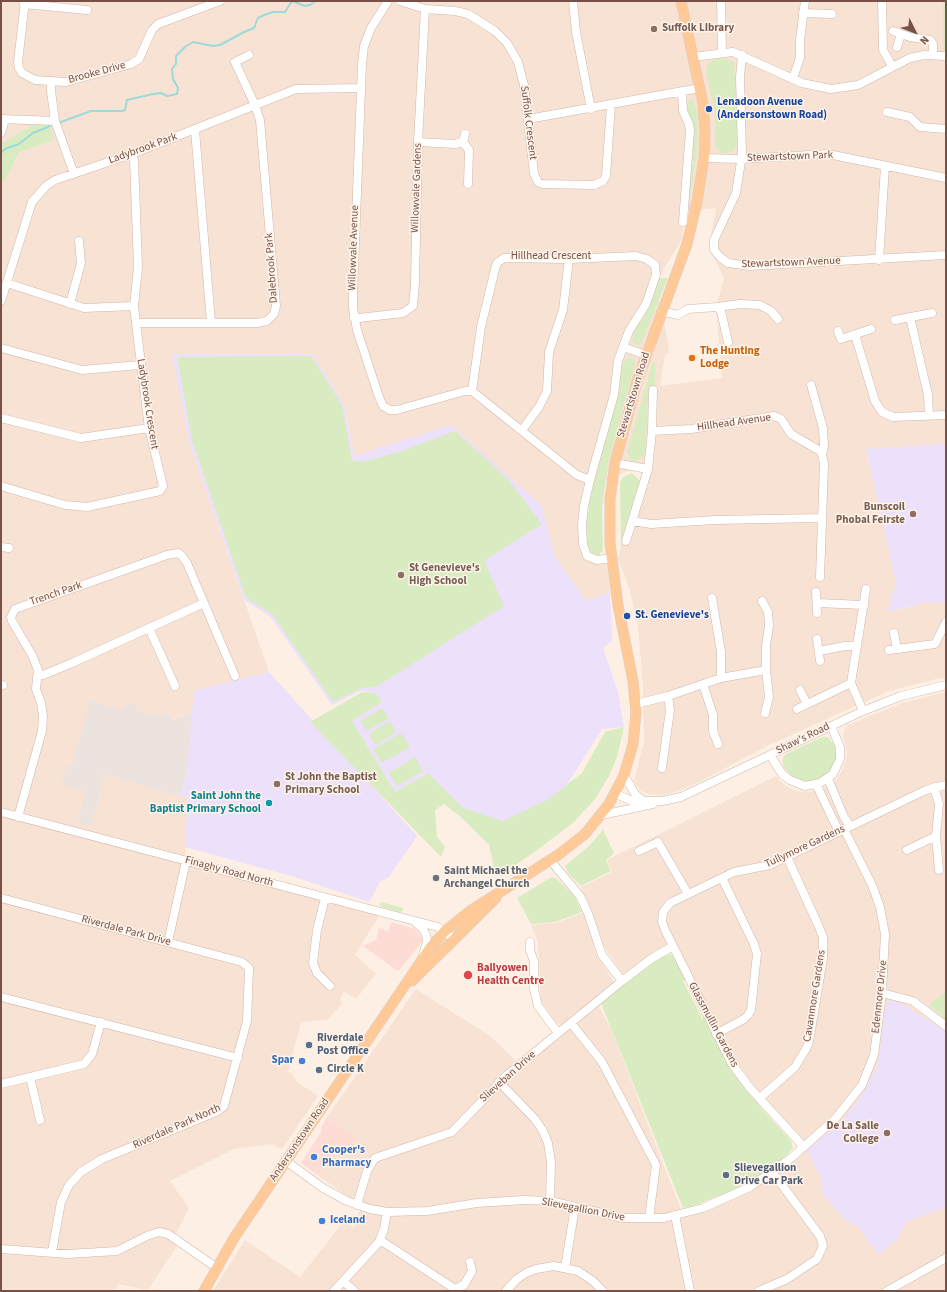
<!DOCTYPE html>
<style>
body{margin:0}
#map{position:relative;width:947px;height:1292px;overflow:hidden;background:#fdefe3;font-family:"Source Sans 3",sans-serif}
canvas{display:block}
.frame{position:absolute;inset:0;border:2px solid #775147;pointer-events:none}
.north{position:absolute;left:895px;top:12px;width:40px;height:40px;-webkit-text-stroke:3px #fff4ea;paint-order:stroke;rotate:132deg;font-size:11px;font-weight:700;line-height:16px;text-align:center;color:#775147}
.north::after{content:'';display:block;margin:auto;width:14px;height:18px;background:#775147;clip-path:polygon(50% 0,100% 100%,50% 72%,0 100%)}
</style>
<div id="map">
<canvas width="947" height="1292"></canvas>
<div class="frame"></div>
<div class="north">N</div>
</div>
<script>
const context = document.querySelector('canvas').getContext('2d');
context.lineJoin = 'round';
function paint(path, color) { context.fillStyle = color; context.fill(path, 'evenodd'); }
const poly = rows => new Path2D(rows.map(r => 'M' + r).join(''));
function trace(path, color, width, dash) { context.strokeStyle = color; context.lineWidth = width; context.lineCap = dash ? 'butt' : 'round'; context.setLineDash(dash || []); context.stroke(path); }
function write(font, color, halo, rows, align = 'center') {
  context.font = font + ' "Source Sans 3",sans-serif'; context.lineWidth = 3; context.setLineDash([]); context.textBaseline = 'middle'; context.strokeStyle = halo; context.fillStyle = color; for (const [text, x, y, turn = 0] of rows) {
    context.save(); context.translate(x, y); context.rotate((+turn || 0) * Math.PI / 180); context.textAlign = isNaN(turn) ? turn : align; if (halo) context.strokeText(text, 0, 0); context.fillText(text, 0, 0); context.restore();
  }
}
const residential = poly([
 [1,1,946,1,946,444,866,450,895,578,898,610,928,602,946,603,946,678,936,679,889,691,769,745,693,785,678,791,665,795,648,794,641,791,634,782,644,741,643,687,638,626,630,591,618,558,640,481,643,464,592,487,588,507,588,548,607,565,610,592,586,601,555,557,543,509,414,437,354,456,344,404,189,441,269,672,194,691,194,711,171,720,168,712,157,715,136,711,126,702,124,711,72,766,68,765,85,791,77,823,92,826,104,779,101,778,102,774,188,797,185,847,186,861,382,911,355,955,376,974,356,999,344,992,340,998,342,1004,327,1020,301,1022,288,1072,291,1073,297,1082,318,1096,282,1149,271,1144,234,1149,170,1181,189,1208,176,1234,180,1241,148,1290,118,1284,114,1291,1,1291,1,182,6,179,19,152,55,140,33,124,1,144],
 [716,208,709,247,724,278,716,307,722,378,660,386,665,354,669,353,668,342,656,288,659,277,682,239,685,211],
 [946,692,946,1291,213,1291,245,1240,300,1277,344,1221,354,1228,363,1201,350,1198,319,1176,336,1151,356,1137,327,1117,416,989,490,1036,517,1062,562,1025,557,1023,541,1001,538,942,531,925,556,923,583,913,589,927,596,954,613,981,613,984,595,999,611,1029,683,1215,752,1190,804,1153,804,1140,756,1088,733,1056,675,940,655,951,626,973,622,973,605,948,593,914,581,887,612,872,607,860,776,776,783,784,796,791,809,792,824,788,837,779,845,765,847,752,843,736,844,730,848,725,902,703]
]);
const commercial = poly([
 [391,922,415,929,422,937,422,942,398,971,363,946,376,940,379,928,388,931],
 [327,1117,356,1137,344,1156,336,1151,319,1176,301,1163,322,1130,321,1128]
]);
const industrial = poly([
 [90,701,124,710,126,702,137,706,136,711,157,715,168,712,172,720,194,711,187,772,180,796,102,774,101,778,104,779,92,826,77,824,85,791,61,784,68,764,72,766]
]);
const education = poly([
 [172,354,312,354,344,404,354,456,451,425,542,506,555,557,586,601,610,592,612,641,603,648,618,692,624,727,602,729,562,792,525,817,497,825,459,808,428,773,395,792,352,721,382,702,375,693,360,691,332,705,270,616,244,600,189,441],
 [946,444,946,603,928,602,888,612,892,590,896,589,895,578,866,449],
 [269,672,417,836,389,877,380,882,369,902,295,877,185,847,188,798,180,796,187,772,194,691],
 [890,1000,899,1002,946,1031,946,1207,908,1221,896,1240,879,1255,857,1226,844,1219,823,1194,821,1178,807,1151,845,1117,864,1092,876,1069,879,1058,885,1007]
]);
const green = poly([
 [943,1,946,1,946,50,943,50],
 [723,58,734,62,739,138,738,144,733,151,722,154,715,146,715,114,706,69,707,66,713,60],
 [692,99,697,111,698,133,696,162,691,161,686,109,688,100],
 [33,124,49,124,55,140,19,152,6,179,1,182,1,144],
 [690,163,695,164,687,219],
 [658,278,668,278,641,344,638,346,632,341,634,334,632,333,644,317,651,304],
 [311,356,342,405,352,460,363,462,402,451,455,431,508,479,542,524,484,561,504,606,376,687,362,688,333,702,272,614,246,598,192,440,177,357],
 [630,357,635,361,635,364,608,463,602,509,603,551,600,553,600,556,595,556,588,548,587,524,590,498,615,406,622,365,626,359],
 [653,362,655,362,655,388,649,388,645,454,635,463,629,457,627,451],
 [632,473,641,482,621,550,620,483,623,477],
 [362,692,376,693,382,702,352,721,395,792,428,773,463,808,503,821,549,799,582,773,605,732,624,727,617,757,609,776,595,799,574,822,536,851,499,876,494,868,489,845,461,817,444,804,435,810,437,837,445,847,441,857,310,722],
 [382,708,389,718,367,731,360,721],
 [390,721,396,732,375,745,369,734],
 [401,733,410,747,382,763,373,749],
 [822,737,828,737,835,746,836,760,831,771,821,779,813,782,804,782,790,775,783,766,783,757,786,754],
 [415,757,423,771,397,786,389,773],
 [603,830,614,853,606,860,611,871,581,886,568,873,565,866,590,845],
 [552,877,556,878,574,896,582,912,555,922,531,924,517,898],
 [381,902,403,908,402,913,382,907,380,906],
 [671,954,674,956,686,980,683,981,702,1018,705,1017,759,1103,759,1106,791,1141,793,1148,780,1161,760,1176,741,1187,693,1206,683,1208,601,1003,645,967,662,956],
 [946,992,946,1019,929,1005]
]);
const stream = poly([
 [61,122,91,111,122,111,125,110,127,100,153,94,161,93,167,96,177,94,178,88,173,79,172,69,176,64,176,56,186,46,193,42,213,46,220,45,244,32,254,28,258,18,264,15,273,12,285,12,292,1,305,6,310,5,316,1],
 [1,153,5,149,19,144,33,133,50,126]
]);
const minor = poly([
 [25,1,18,62,19,68,22,73,35,80,66,82,131,64,139,59,152,30,158,24,220,1],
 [388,1,371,28,364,46,362,64,353,295,353,308,357,330,379,397,383,406,390,410,397,410,465,391,472,391,577,475,590,480],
 [400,1,425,9,455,11,468,14,495,31,507,43,518,62,524,85,534,174,538,182,542,184,594,185,603,181,606,176,611,105],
 [573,1,576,32,591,109],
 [721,1,722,52],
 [882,1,883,50,892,66],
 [24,4,87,10],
 [803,13,832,14],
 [893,31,910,37,930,40,933,44,933,55],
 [897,47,901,34],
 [742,55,740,77,742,155,736,193,714,240,714,250,720,257,728,263,750,266,946,255],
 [693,57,733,52,802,83,831,89,858,85,910,58,924,55,946,56],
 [793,78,800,58,800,40,805,1],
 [51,81,51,91,55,121,74,174],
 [682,93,683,111,689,124,690,130,683,222],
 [887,112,910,117,920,127,946,129],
 [1,119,55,121],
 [528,119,700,88],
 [195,130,211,322],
 [1,133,5,119],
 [418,142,455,144,463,142,465,134],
 [463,142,469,150,468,184],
 [704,158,740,159,828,154,946,178],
 [879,260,885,166],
 [7,283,84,308,134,306],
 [1,301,32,202,46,186,55,180,132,154,296,89,361,88],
 [70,304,81,263,79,241],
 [717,307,740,304,760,305,771,311,778,319],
 [661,311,678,315,688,309,717,307,721,311,728,342],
 [354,317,359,318,403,313,413,306,415,283,418,142,425,9],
 [910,317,928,395,929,415],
 [895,320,932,313],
 [136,323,257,323,267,321,274,314,276,306,260,120,255,105,235,62,249,55],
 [838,331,841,339,871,329],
 [855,335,875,401,882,412,893,417,946,415],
 [623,347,646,355],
 [1,348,82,370,140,365],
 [811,385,823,428,824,446,822,454],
 [472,391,481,327,495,269,497,263,504,258,569,259,636,256,647,259,655,265,656,275,646,304,629,331,618,361,614,395,590,480,584,506,582,525,583,544,587,556,597,560,613,558],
 [1,418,81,438,149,428],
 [522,430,539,407,547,391,549,352,563,310,569,259],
 [652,431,691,429,774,416,781,419,791,434,820,451,822,454,824,464,820,577],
 [615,463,648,469],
 [1,486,65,505,87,507,160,491,163,486,149,428,136,323,134,306,138,267,134,160,132,154],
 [632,521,651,524,715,520,820,518],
 [626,541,648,469,652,431,653,390],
 [1,547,9,548],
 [816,592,817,613],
 [712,598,721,652,721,678],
 [762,601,768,612,769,626,766,645,766,670,769,697,765,713],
 [817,603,864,605],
 [149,628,175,686],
 [894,633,897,649],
 [817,639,820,661],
 [889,650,935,644,946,622],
 [819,651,845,646,857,646],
 [38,675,43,675,72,663,204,603],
 [703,684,713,715,713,731,718,744],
 [1,685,3,685],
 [800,690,807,704],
 [636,704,668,696,721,678,766,670],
 [797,709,851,683],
 [863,711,851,683,866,589],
 [770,755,782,774,790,780,805,786,820,783,833,774,840,759,840,747,831,726],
 [662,768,670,710,668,696],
 [624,775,635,794,642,800],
 [828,779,844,817,850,826],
 [816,784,839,832],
 [934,787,939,804,936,836,939,870],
 [616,794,632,801,663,801,681,797,863,711,901,696,946,685],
 [1,812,438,927,454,939],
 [602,815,653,804],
 [18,817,42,731,43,716,41,703,36,689,38,670,32,655,12,621,11,617,15,609,167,555,178,553,182,556,187,563,235,676],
 [907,850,936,836],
 [639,851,658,842,688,894],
 [550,860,580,896,588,913,602,955,622,981],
 [1,898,242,962,249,968,247,1021,224,1106,218,1111,102,1159,81,1172,69,1185,61,1202,52,1252],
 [325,898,317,930,313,963,317,973,330,986],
 [416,923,423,929,426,935,427,942,423,955],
 [168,942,186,861],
 [530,942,530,950,534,962,534,989,538,1006,558,1033],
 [882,993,913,1001,946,1026],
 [1,997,238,1058],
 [571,1023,602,1062,656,1165,649,1218],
 [716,1034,744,1019,748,1015,751,1010,756,963,757,954,754,944,722,878],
 [30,1077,40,1120],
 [499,1082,535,1119,543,1131,548,1143,551,1162,550,1201],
 [1,1084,84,1064,92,1054,101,1022],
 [760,1098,795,1067,806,1049,809,1042,823,958,823,937,819,927,787,857],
 [804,1147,750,1088,732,1064,666,932,662,922,663,912,670,903,734,872,770,865,926,790,946,785],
 [286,1161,323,1188,347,1201,370,1209,387,1212,427,1211,477,1203,524,1200,550,1201,623,1218,664,1218,703,1208,750,1187,791,1158,835,1119,862,1085,874,1055,882,993,885,934,880,907,872,885,844,829],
 [357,1205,367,1171,375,1158,452,1132,507,1075,622,981,651,959,673,946],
 [675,1215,690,1291],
 [380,1240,455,1289,464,1285,472,1271,470,1262],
 [1,1249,68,1254,117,1251,149,1235,159,1232,168,1234,217,1268],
 [565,1268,575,1207],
 [343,1281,354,1291],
 [334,1291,379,1242,384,1229,387,1212],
 [506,1291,517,1279,526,1273,536,1269,554,1266,578,1271,593,1281,603,1291],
 [759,1291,787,1279,817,1259,823,1246,820,1236,773,1173],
 [887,1291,946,1258]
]);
const major = poly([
 [412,981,496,898],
 [204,1291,234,1238,430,948,445,931,470,911,558,855,585,834,609,804,624,775,633,744,636,713,633,681,618,605,610,543,610,499,615,463,638,378,687,244,697,202,704,158,705,133,703,104,681,1]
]);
const markers = [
 [654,29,4,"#8d6e63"],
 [709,109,4,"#1a4fb4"],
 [692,358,4,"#e8710a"],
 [913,514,4,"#8d6e63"],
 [401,575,4,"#8d6e63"],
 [627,616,4,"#1a4fb4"],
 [277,784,4,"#8d6e63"],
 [269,803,4,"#0f9aa8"],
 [436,878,4,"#6b7280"],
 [468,975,5,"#e0444e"],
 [309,1045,4,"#5c6f8a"],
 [302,1061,4,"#3f7fe0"],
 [319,1070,4,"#5c6f8a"],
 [887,1133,4,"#8d6e63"],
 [314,1157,4,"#3f7fe0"],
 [726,1175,4,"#5c6f8a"],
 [322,1221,4,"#3f7fe0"]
];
const educationNames = [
 ["Suffolk LIbrary",662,29],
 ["Bunscoil",905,508,"right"],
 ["Phobal Feirste",905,521,"right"],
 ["St Genevieve's",409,569],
 ["High School",409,582],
 ["St John the Baptist",285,778],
 ["Primary School",285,791],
 ["De La Salle",879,1127,"right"],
 ["College",879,1140,"right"]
];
const streetNames = [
 ["Brooke Drive",97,73,-15],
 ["Suffolk Crescent",528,123,83],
 ["Ladybrook Park",143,149,-20],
 ["Stewartstown Park",790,157,-2],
 ["Willowvale Gardens",417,188,-88],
 ["Willowvale Avenue",354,248,-88],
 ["Hillhead Crescent",551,257],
 ["Stewartstown Avenue",791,263,-2],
 ["Dalebrook Park",272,268,-94],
 ["Stewartstown Road",634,395,-73],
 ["Ladybrook Crescent",147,404,81],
 ["Hillhead Avenue",734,423,-8],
 ["Trench Park",56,594,-19],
 ["Shaw's Road",803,739,-26],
 ["Tullymore Gardens",805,847,-25],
 ["Finaghy Road North",229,872,15],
 ["Riverdale Park Drive",126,931,15],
 ["Cavanmore Gardens",815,996,-81],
 ["Edenmore Drive",880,997,-84],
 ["Glassmullin Gardens",713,1025,62],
 ["Slieveban Drive",508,1077,-42],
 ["Riverdale Park North",177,1127,-24],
 ["Andersonstown Road",300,1140,-56],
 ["Slievegallion Drive",583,1210,11]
];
const transitNames = [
 ["Lenadoon Avenue",717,103],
 ["(Andersonstown Road)",717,116],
 ["St. Genevieve's",635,616]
];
const foodNames = [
 ["The Hunting",700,352],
 ["Lodge",700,365]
];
const cultureNames = [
 ["Saint John the",261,797],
 ["Baptist Primary School",261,810]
];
const worshipNames = [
 ["Saint Michael the",444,872],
 ["Archangel Church",444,885]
];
const healthNames = [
 ["Ballyowen",477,969],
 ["Health Centre",477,982]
];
const serviceNames = [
 ["Riverdale",317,1039],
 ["Post Office",317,1052],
 ["Circle K",327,1070],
 ["Slievegallion",734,1169],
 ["Drive Car Park",734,1182]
];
const shopNames = [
 ["Spar",294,1061,"right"],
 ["Cooper's",322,1151],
 ["Pharmacy",322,1164],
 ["Iceland",330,1221]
];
paint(residential, '#f8e2d4');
paint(commercial, '#fedcd6');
paint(industrial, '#ede3de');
paint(education, '#ece0fa');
paint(green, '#d9ecc1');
trace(stream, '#9cdbda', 2);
trace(minor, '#d1b7ab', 9);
trace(major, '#d9cecb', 11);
trace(minor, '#fff', 8);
trace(major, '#ffc998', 10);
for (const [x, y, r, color] of markers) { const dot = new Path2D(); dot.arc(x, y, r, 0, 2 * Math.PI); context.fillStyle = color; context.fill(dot); trace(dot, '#fff4ea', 1.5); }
write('bold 11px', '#785e54', '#fff4ea', educationNames, 'left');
write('11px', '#775147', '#fff4ea', streetNames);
write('bold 11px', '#164399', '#fff4ea', transitNames, 'left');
write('bold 11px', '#c56008', '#fff4ea', foodNames, 'left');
write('bold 11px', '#0d838f', '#fff4ea', cultureNames, 'right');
write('bold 11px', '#5b616d', '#fff4ea', worshipNames, 'left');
write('bold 11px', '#be3a42', '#fff4ea', healthNames, 'left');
write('bold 11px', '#4e5e75', '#fff4ea', serviceNames, 'left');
write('bold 11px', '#366cbe', '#fff4ea', shopNames, 'left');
</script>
